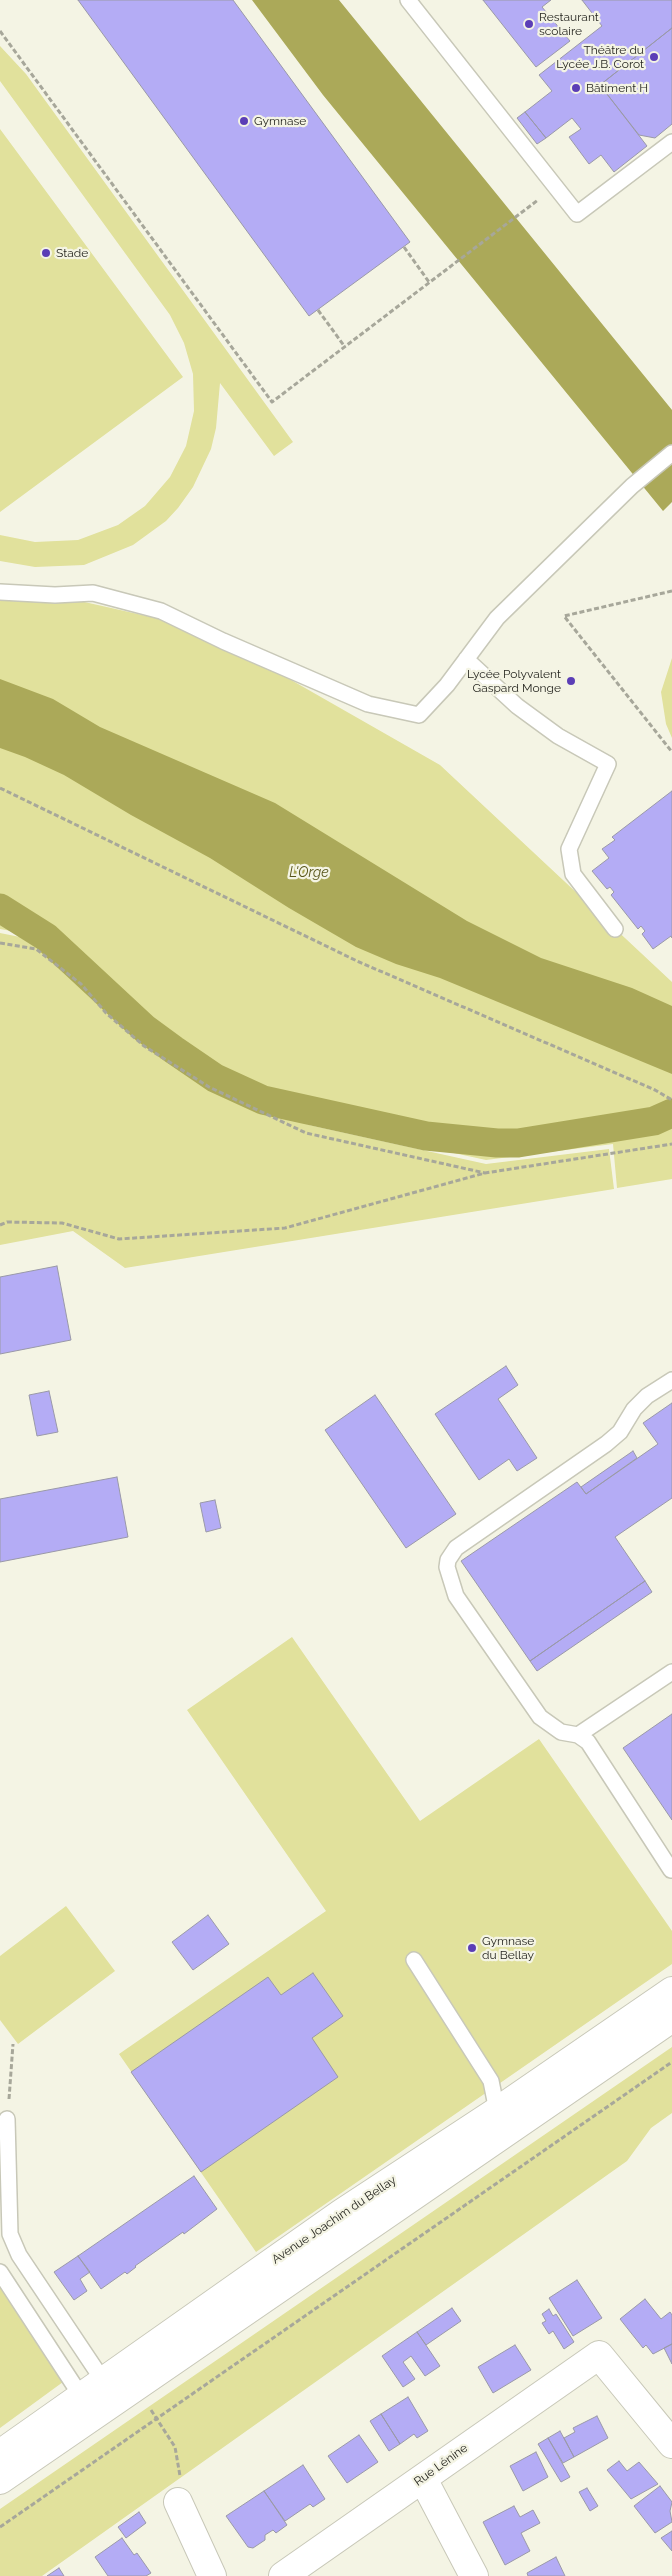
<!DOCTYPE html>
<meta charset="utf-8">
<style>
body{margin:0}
canvas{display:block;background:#f4f4e4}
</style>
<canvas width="672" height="2576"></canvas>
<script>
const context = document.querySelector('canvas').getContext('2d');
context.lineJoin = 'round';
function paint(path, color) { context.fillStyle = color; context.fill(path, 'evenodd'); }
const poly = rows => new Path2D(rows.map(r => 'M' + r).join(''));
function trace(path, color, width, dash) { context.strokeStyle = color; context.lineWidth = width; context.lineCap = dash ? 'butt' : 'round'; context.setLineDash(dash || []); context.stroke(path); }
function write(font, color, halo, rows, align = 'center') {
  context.font = font + ' Raleway,sans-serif'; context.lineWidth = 4.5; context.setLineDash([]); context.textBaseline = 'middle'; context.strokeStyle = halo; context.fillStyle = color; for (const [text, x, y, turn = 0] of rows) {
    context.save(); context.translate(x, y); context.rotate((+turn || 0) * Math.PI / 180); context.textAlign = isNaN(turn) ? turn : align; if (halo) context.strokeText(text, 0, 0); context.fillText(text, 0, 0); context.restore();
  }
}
const green = poly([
 [0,46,26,74,293,442,274,456,220,383,216,428,211,449,193,487,178,508,166,521,133,545,84,565,35,567,0,561,0,535,35,542,78,540,118,525,145,506,170,477,186,446,194,411,193,374,184,343,170,315,0,81],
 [0,129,183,377,0,512],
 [0,583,200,628,440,765,672,982,672,1179,617,1188,613,1144,486,1160,311,1122,213,1079,149,1039,112,1008,87,976,40,936,0,929],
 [672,658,672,738,666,724,661,692],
 [0,933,40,941,84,979,111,1010,146,1042,211,1083,309,1125,486,1164,609,1149,614,1189,125,1268,73,1231,0,1245],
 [292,1637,420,1821,539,1739,672,1931,672,1964,256,2252,119,2054,326,1911,187,1710],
 [66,1906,115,1971,18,2044,0,2020,0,1956],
 [672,2047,672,2113,651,2128,627,2161,42,2576,0,2576,0,2509],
 [0,2286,63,2382,0,2428]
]);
const water = poly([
 [252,0,339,0,672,410,672,502,663,511,323,95],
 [0,679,53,699,100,727,275,803,467,921,541,958,632,988,672,1006,672,1074,440,978,396,964,356,947,289,908,210,858,131,815,64,775,25,757,0,748]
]);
const canal = poly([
 [0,908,46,937,144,1028,174,1050,215,1078,263,1100,426,1136,497,1143,518,1143,654,1121,672,1113]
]);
const building = poly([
 [78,0,233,0,410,242,309,316,78,0],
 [483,0,551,0,542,7,570,41,536,67,483,0],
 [582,0,672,0,672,28,600,85,647,146,614,172,601,155,589,164,569,137,581,129,572,118,546,138,525,112,552,91,539,75,602,26,582,0],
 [672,28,672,124,655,138,639,135,600,85,672,28],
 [525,112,546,138,537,144,517,118,525,112],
 [672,791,672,938,671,936,653,949,642,934,645,931,641,926,638,929,611,895,614,892,610,887,607,889,592,871,609,858,602,849,615,840,612,837,672,791],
 [57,1266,71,1340,0,1354,0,1277,57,1266],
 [506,1366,518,1385,498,1399,537,1458,517,1471,509,1459,479,1480,435,1414,506,1366],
 [49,1391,58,1432,37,1436,29,1395,49,1391],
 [375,1395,456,1514,406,1548,325,1430,375,1395],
 [672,1403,672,1498,615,1537,645,1581,530,1661,461,1561,577,1482,586,1494,658,1444,643,1423,672,1403],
 [633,1451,637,1458,586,1494,581,1487,633,1451],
 [117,1477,128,1537,0,1562,0,1499,117,1477],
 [215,1500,221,1528,206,1532,200,1503,215,1500],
 [645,1581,652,1592,537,1671,530,1661,645,1581],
 [672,1714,672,1820,623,1748,672,1714],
 [208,1915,229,1944,193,1970,172,1942,208,1915],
 [313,1973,343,2016,312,2038,338,2077,201,2172,131,2072,268,1977,281,1995,313,1973],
 [194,2176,217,2209,184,2234,183,2232,135,2266,136,2267,127,2274,125,2272,101,2289,78,2256,194,2176],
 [78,2256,90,2272,80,2279,87,2291,74,2300,54,2272,78,2256],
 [577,2280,602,2318,573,2336,549,2298,577,2280],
 [645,2299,661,2319,670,2312,672,2315,672,2344,653,2354,646,2345,643,2348,620,2319,645,2299],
 [452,2308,461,2321,426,2345,417,2332,452,2308],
 [549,2309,553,2316,556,2314,574,2342,564,2349,553,2331,549,2334,542,2323,546,2321,542,2314,549,2309],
 [417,2332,440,2366,425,2376,411,2356,403,2362,415,2379,403,2387,382,2356,417,2332],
 [672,2344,672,2364,664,2348,672,2344],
 [515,2345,531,2370,493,2393,478,2367,515,2345],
 [408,2397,428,2431,417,2438,414,2434,400,2444,381,2414,408,2397],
 [381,2414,400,2444,389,2451,370,2421,381,2414],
 [597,2416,608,2438,574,2457,564,2438,575,2432,573,2428,597,2416],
 [560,2431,574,2457,563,2463,548,2438,560,2431],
 [359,2435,378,2462,347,2483,328,2456,359,2435],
 [548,2438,570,2477,561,2482,538,2444,548,2438],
 [536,2452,548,2477,523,2491,510,2466,536,2452],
 [619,2461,627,2471,639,2462,658,2484,631,2499,607,2470,619,2461],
 [303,2465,325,2499,313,2507,310,2504,285,2521,264,2491,303,2465],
 [660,2486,672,2502,670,2511,672,2522,655,2533,634,2506,660,2486],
 [587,2488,598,2506,590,2511,579,2492,587,2488],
 [264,2491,287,2525,276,2533,273,2530,265,2535,265,2540,253,2548,248,2547,226,2516,264,2491],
 [514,2506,520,2517,533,2510,540,2523,521,2533,530,2551,505,2565,483,2522,514,2506],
 [139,2512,146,2523,126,2538,118,2527,139,2512],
 [672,2531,672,2551,661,2538,672,2531],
 [122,2538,134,2555,137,2553,151,2573,146,2576,108,2576,95,2557,122,2538],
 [556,2557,565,2576,528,2576,527,2573,556,2557],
 [59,2568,64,2576,47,2576,59,2568]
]);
const path = poly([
 [0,31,272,402,538,200],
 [404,247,429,282],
 [318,310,345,347],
 [672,591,564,616,672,752],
 [0,788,357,961,655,1090,672,1100],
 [0,943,36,949,81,984,106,1013,144,1046,209,1087,306,1133,485,1173],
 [0,1225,7,1222,62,1223,119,1239,285,1228,485,1173,672,1144],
 [9,2099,13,2044],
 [151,2410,175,2447,180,2476],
 [0,2527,672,2062]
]);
const service = poly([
 [408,0,577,214,672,142],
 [0,592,55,595,93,593,161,611,223,641,368,704,419,715,447,685,497,618,632,486,672,453],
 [466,659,517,706,558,736,608,764,569,849,573,874,615,929],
 [578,1735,672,1672],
 [671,1870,588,1742,578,1735,561,1732,540,1717,456,1596,447,1567,448,1560,456,1548,606,1444,620,1432,634,1409,647,1396,672,1380],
 [414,1960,491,2081,498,2116],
 [7,2119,10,2234,19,2255,106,2385],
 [0,2272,85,2402]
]);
const minor = poly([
 [423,2479,474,2576],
 [178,2502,212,2576],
 [283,2576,599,2355,672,2444]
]);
const tertiary = poly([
 [0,2454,342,2213,496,2112,672,1991],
 [0,2480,672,2018]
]);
const markers = [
 [529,24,5,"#5b3eb6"],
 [654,57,5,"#5b3eb6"],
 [576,88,5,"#5b3eb6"],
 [244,121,5,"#5b3eb6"],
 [46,253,5,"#5b3eb6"],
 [571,681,5,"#5b3eb6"],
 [472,1948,5,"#5b3eb6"]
];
const poiNames = [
 ["Restaurant",539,17],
 ["scolaire",539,31],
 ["Théâtre du",644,50,"right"],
 ["Lycée J.B. Corot",644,64,"right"],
 ["Bâtiment H",586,88],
 ["Gymnase",254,121],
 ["Stade",56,253],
 ["Lycée Polyvalent",561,674,"right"],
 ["Gaspard Monge",561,688,"right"],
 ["Gymnase",482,1941],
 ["du Bellay",482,1955]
];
const streetNames = [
 ["Avenue Joachim du Bellay",334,2220,-34],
 ["Rue Lénine",441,2465,-36]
];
const waterNames = [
 ["L'Orge",309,873]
];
paint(green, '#e1e19c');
paint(water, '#aba959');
trace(canal, '#aba959', 29);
paint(building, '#b4acf5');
trace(building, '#9a99a8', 1);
trace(service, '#c8c8b8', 18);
trace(minor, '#c8c8b8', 30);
trace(tertiary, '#c8c8b8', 30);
trace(path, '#a7a79a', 3, [5, 2.5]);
trace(service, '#fff', 15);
trace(minor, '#fff', 28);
trace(tertiary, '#fff', 28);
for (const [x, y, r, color] of markers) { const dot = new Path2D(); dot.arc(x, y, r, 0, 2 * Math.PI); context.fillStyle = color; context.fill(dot); trace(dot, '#f4f4e4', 2); }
write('12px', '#272721', '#f4f4e4', poiNames, 'left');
write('12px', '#272721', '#f4f4e4', streetNames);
write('italic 14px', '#575519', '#f4f4e4', waterNames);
</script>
